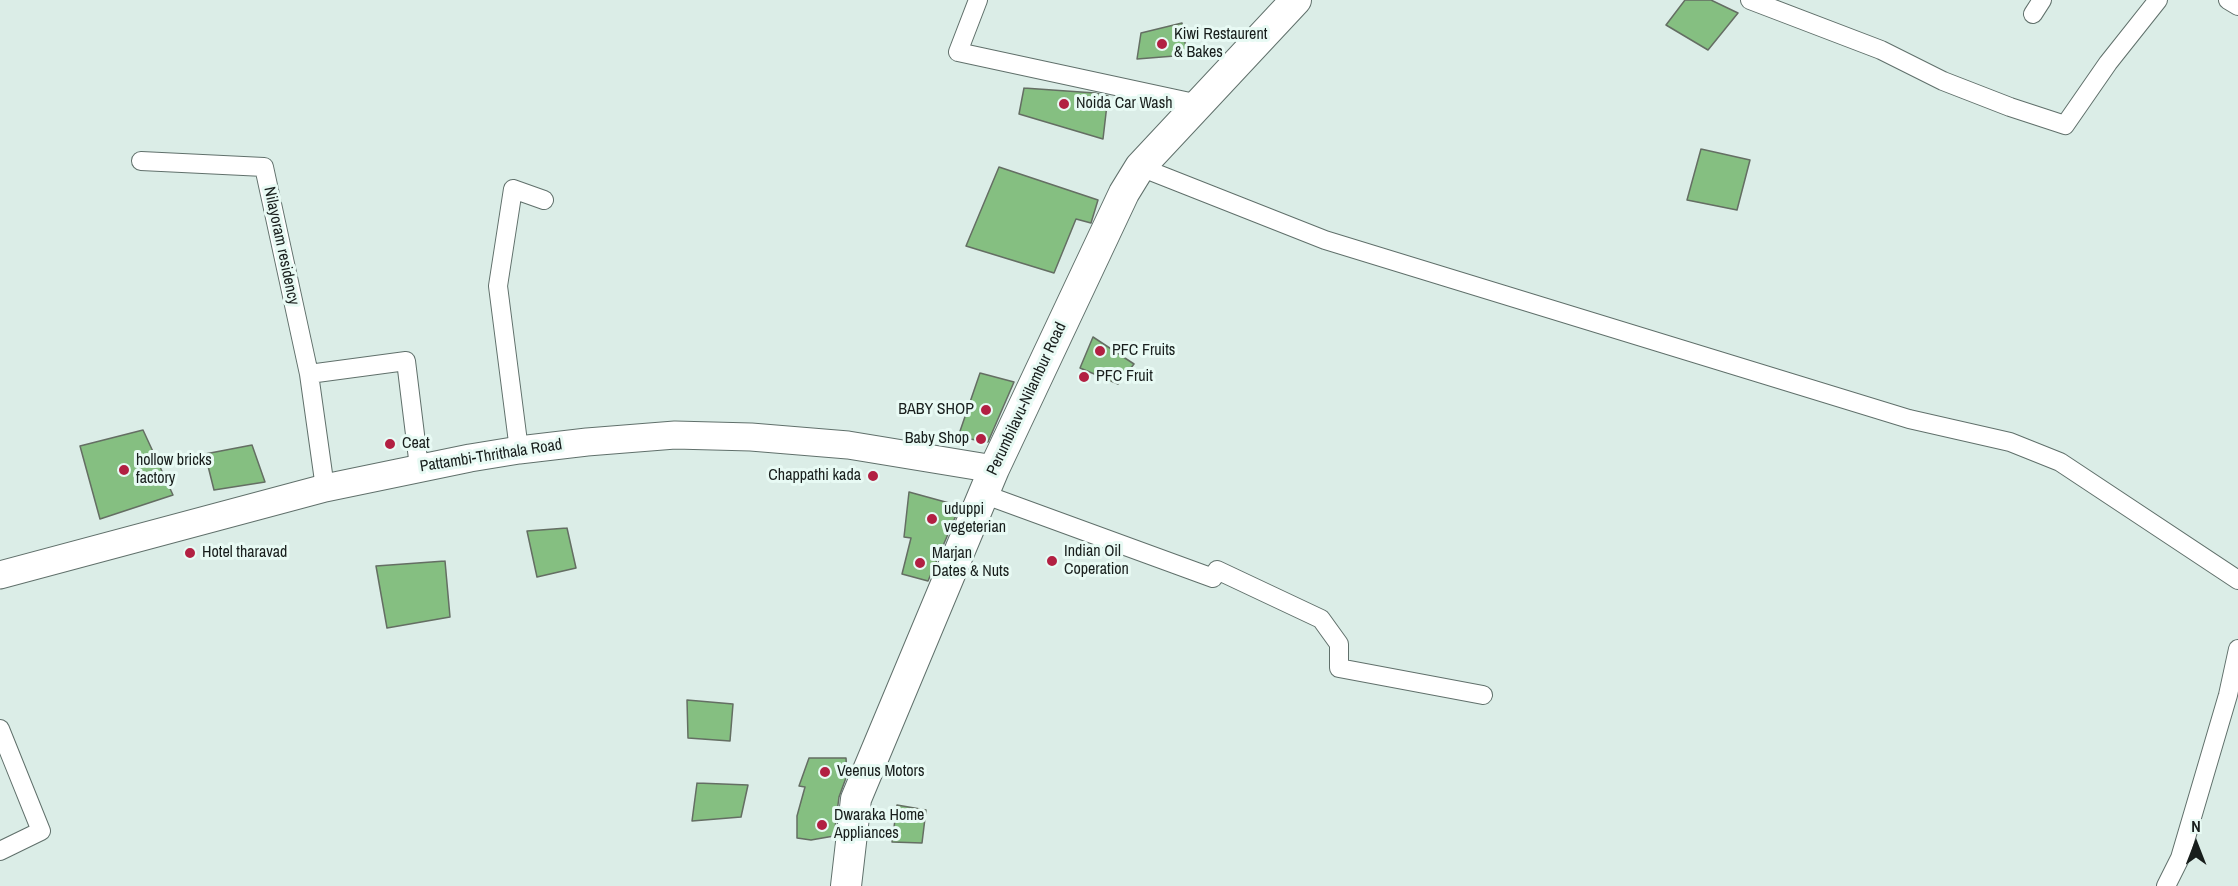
<!DOCTYPE html>
<style>
body{margin:0}
#map{position:relative;width:2238px;height:886px;overflow:hidden;background:#dbede7;font-family:"Archivo Narrow",sans-serif}
canvas{display:block}
.north{position:absolute;left:2166px;top:814px;width:60px;height:60px;-webkit-text-stroke:4px #e8faf4;paint-order:stroke;rotate:0deg;font-size:16px;font-weight:700;line-height:24px;text-align:center;color:#181e1c}
.north::after{content:'';display:block;margin:auto;width:21px;height:27px;background:#181e1c;clip-path:polygon(50% 0,100% 100%,50% 72%,0 100%)}
</style>
<div id="map">
<canvas width="2238" height="886"></canvas>
<div class="north">N</div>
</div>
<script>
const context = document.querySelector('canvas').getContext('2d');
context.lineJoin = 'round';
function paint(path, color) { context.fillStyle = color; context.fill(path, 'evenodd'); }
const poly = rows => new Path2D(rows.map(r => 'M' + r).join(''));
function trace(path, color, width, dash) { context.strokeStyle = color; context.lineWidth = width; context.lineCap = dash ? 'butt' : 'round'; context.setLineDash(dash || []); context.stroke(path); }
function write(font, color, halo, rows, align = 'center') {
  context.font = font + ' "Archivo Narrow",sans-serif'; context.lineWidth = 6; context.setLineDash([]); context.textBaseline = 'middle'; context.strokeStyle = halo; context.fillStyle = color; for (const [text, x, y, turn = 0] of rows) {
    context.save(); context.translate(x, y); context.rotate((+turn || 0) * Math.PI / 180); context.textAlign = isNaN(turn) ? turn : align; if (halo) context.strokeText(text, 0, 0); context.fillText(text, 0, 0); context.restore();
  }
}
const building = poly([
 [1685,0,1711,0,1738,13,1708,50,1666,25,1685,0],
 [1182,23,1187,55,1137,59,1141,33,1182,23],
 [1024,88,1095,93,1108,96,1103,139,1019,114,1024,88],
 [1701,149,1750,160,1737,210,1687,200,1701,149],
 [999,167,1098,200,1091,223,1076,219,1054,273,966,246,999,167],
 [1093,337,1134,364,1118,384,1080,368,1093,337],
 [980,373,1014,382,988,442,958,437,980,373],
 [143,430,173,495,100,519,80,446,143,430],
 [252,445,265,482,214,490,205,454,252,445],
 [909,492,960,506,928,581,902,574,911,538,904,537,909,492],
 [567,528,576,568,537,577,527,531,567,528],
 [445,561,450,617,387,628,376,566,445,561],
 [687,700,733,704,730,741,688,738,687,700],
 [809,758,846,758,847,775,839,797,834,836,811,840,797,838,797,816,805,787,799,786,809,758],
 [697,783,748,785,741,817,692,821,697,783],
 [897,805,926,810,922,843,892,842,897,805]
]);
const minor = poly([
 [978,0,958,52,1199,104],
 [1750,0,1881,50,1943,81,2010,107,2065,125,2108,63,2158,0],
 [2228,0,2238,6],
 [2033,14,2042,0],
 [141,161,264,167,309,374,325,488],
 [1140,167,1325,240,1909,419,2010,442,2060,462,2238,580],
 [309,374,406,361,419,467],
 [519,450,498,286,513,189,544,200],
 [983,494,1213,578,1217,570,1321,619,1339,644,1339,668,1483,695],
 [0,729,41,831,0,851],
 [2166,886,2180,858,2228,695,2238,649]
]);
const secondary = poly([
 [0,575,325,488,470,458,519,450,587,442,675,435,751,437,848,445,994,469]
]);
const primary = poly([
 [846,886,856,799,994,469,1124,193,1140,167,1296,0]
]);
const markers = [
 [1162,44,6,"#b22042"],
 [1064,104,6,"#b22042"],
 [1100,351,6,"#b22042"],
 [1084,377,6,"#b22042"],
 [986,410,6,"#b22042"],
 [981,439,6,"#b22042"],
 [390,444,6,"#b22042"],
 [124,470,6,"#b22042"],
 [873,476,6,"#b22042"],
 [932,519,6,"#b22042"],
 [190,553,6,"#b22042"],
 [1052,561,6,"#b22042"],
 [920,563,6,"#b22042"],
 [825,772,6,"#b22042"],
 [822,825,6,"#b22042"]
];
const poiNames = [
 ["Kiwi Restaurent",1174,35],
 ["& Bakes",1174,53],
 ["Noida Car Wash",1076,104],
 ["PFC Fruits",1112,351],
 ["PFC Fruit",1096,377],
 ["BABY SHOP",974,410,"right"],
 ["Baby Shop",969,439,"right"],
 ["Ceat",402,444],
 ["hollow bricks",136,461],
 ["factory",136,479],
 ["Chappathi kada",861,476,"right"],
 ["uduppi",944,510],
 ["vegeterian",944,528],
 ["Indian Oil",1064,552],
 ["Coperation",1064,570],
 ["Hotel tharavad",202,553],
 ["Marjan",932,554],
 ["Dates & Nuts",932,572],
 ["Veenus Motors",837,772],
 ["Dwaraka Home",834,816],
 ["Appliances",834,834]
];
const streetNames = [
 ["Nilayoram residency",281,246,78],
 ["Perumbilavu-Nilambur Road",1027,399,-65],
 ["Pattambi-Thrithala Road",491,456,-9]
];
paint(building, '#85bf81');
trace(building, '#646e63', 1.5);
trace(minor, '#60706b', 20);
trace(secondary, '#60706b', 29);
trace(primary, '#60706b', 32);
trace(minor, '#fff', 18);
trace(secondary, '#fff', 27);
trace(primary, '#fff', 30);
for (const [x, y, r, color] of markers) { const dot = new Path2D(); dot.arc(x, y, r, 0, 2 * Math.PI); context.fillStyle = color; context.fill(dot); trace(dot, '#e8faf4', 2); }
write('16px', '#181e1c', '#e8faf4', poiNames, 'left');
write('16px', '#181e1c', '#e8faf4', streetNames);
</script>
